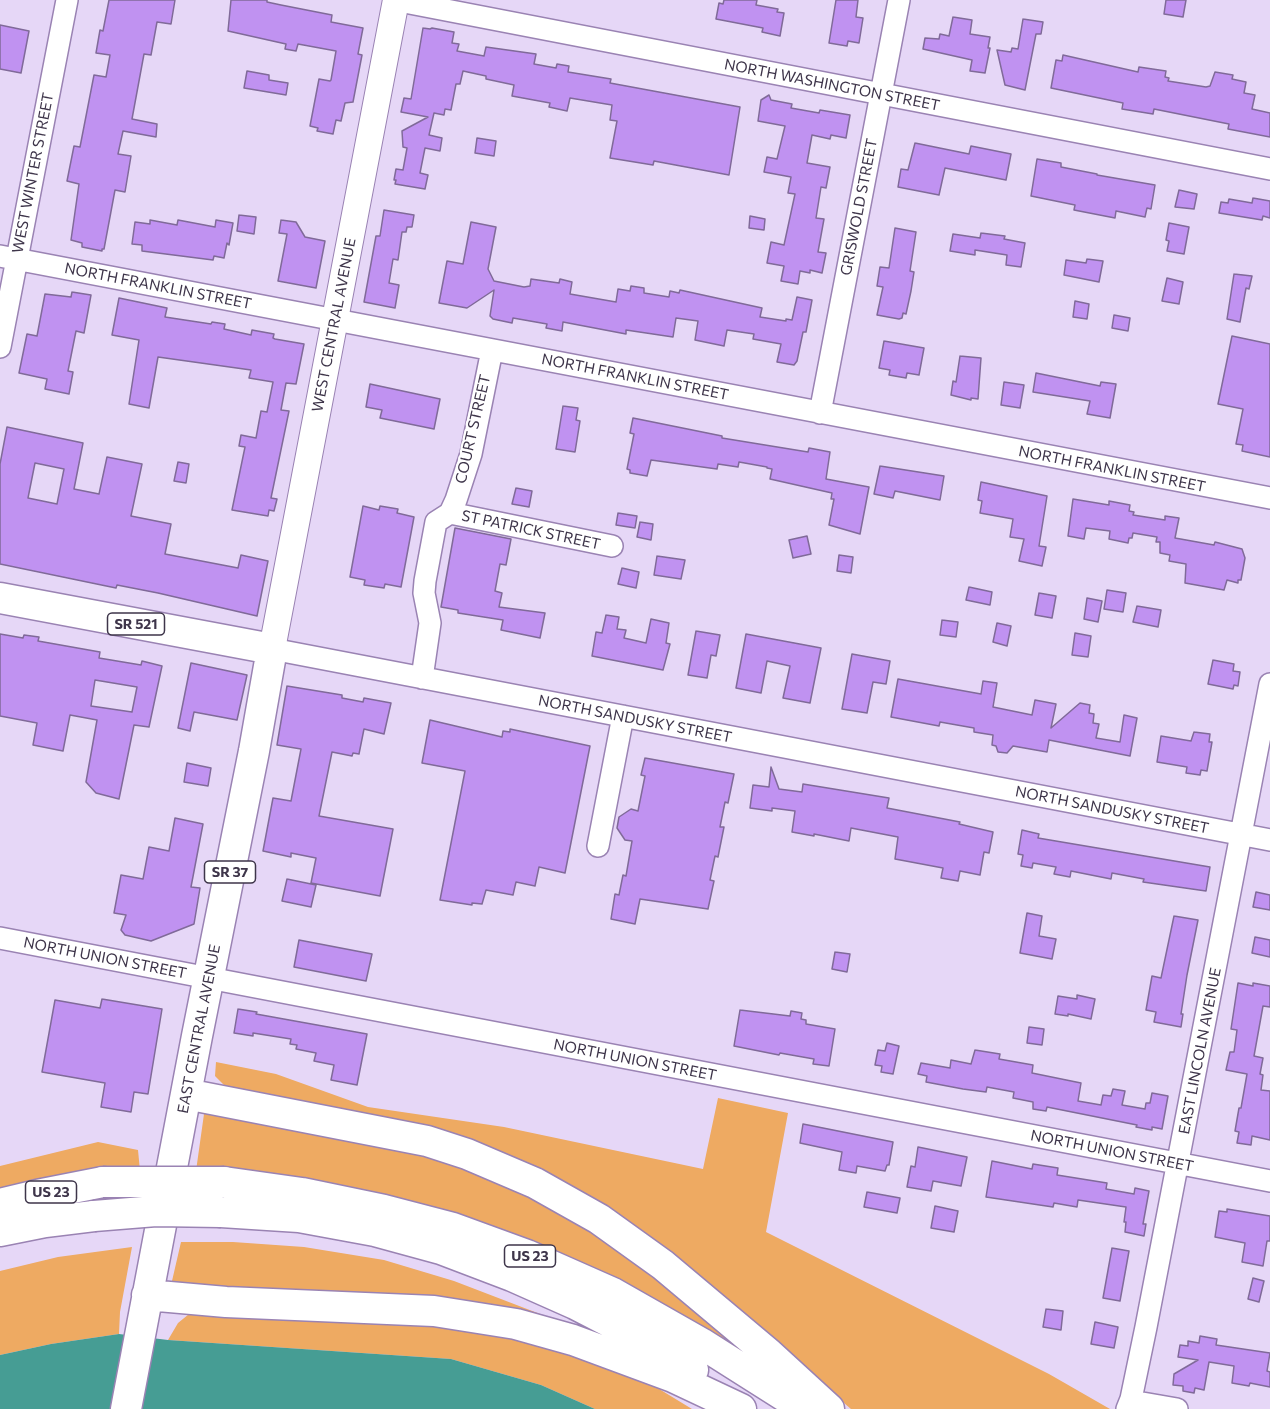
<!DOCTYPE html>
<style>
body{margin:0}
canvas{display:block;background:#e6d7f7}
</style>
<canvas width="1270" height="1409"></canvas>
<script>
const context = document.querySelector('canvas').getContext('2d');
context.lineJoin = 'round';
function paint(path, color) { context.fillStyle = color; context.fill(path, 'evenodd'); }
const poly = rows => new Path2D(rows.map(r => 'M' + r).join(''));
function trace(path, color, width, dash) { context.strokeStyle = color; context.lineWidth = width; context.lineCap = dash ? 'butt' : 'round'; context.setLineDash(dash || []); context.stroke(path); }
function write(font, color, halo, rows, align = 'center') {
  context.font = font + ' Commissioner,sans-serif'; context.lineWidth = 4.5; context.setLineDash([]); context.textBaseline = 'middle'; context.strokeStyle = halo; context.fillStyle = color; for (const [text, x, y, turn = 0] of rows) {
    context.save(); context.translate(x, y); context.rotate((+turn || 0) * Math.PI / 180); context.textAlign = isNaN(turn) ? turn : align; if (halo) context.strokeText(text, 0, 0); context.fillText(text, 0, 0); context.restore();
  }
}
const green = poly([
 [216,1062,276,1074,368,1107,504,1127,703,1169,718,1098,788,1113,766,1232,1049,1374,1110,1409,851,1409,677,1260,606,1209,546,1172,494,1151,229,1090,215,1076],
 [211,1109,424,1150,580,1214,793,1383,647,1299,195,1178,204,1114],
 [98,1142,138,1150,140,1171,0,1197,0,1166],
 [181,1242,233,1242,304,1247,384,1260,454,1281,574,1327,203,1288,172,1281],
 [132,1247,120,1312,119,1334,51,1344,0,1355,0,1271,58,1257],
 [194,1310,425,1321,568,1350,646,1381,692,1409,595,1409,541,1385,451,1359,168,1340,178,1323]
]);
const water = poly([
 [119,1334,168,1340,451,1359,541,1385,595,1409,0,1409,0,1355,51,1344]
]);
const building = poly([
 [109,0,175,0,171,24,157,22,151,55,144,54,132,119,157,124,156,137,123,131,118,154,131,156,125,192,115,190,104,249,102,249,102,251,82,247,82,243,71,240,79,184,67,181,74,146,80,147,94,75,106,77,110,55,96,53,100,30,103,31,109,0],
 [231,0,267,0,267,2,281,5,332,15,331,22,363,28,358,54,362,55,353,102,345,103,341,121,336,120,333,134,317,131,318,128,310,126,319,79,330,81,331,80,336,51,298,44,296,51,285,49,286,44,228,31,231,0],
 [724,0,757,0,756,5,778,9,777,12,784,13,780,36,762,32,763,28,716,19,719,3,723,4,724,0],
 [836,0,858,0,856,17,863,18,859,43,848,41,847,46,829,43,836,0],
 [1166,0,1186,0,1183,17,1164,14,1166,0],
 [953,17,972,20,970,34,990,37,988,48,990,48,985,73,970,71,972,60,923,49,925,38,939,39,940,34,949,36,953,17],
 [1023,19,1043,22,1041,34,1036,34,1025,90,1005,85,997,50,1011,52,1012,48,1018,49,1023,19],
 [0,25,29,31,21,73,0,69,0,25],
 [423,28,430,29,432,28,454,32,452,43,459,44,457,51,484,56,486,47,536,54,534,64,556,68,557,64,569,66,568,72,611,79,610,83,740,107,729,175,654,161,653,165,610,158,617,121,610,120,612,105,570,98,567,111,549,107,550,103,512,96,514,85,486,79,486,76,463,71,460,84,456,84,451,110,445,109,444,115,434,113,429,135,442,138,440,151,425,148,420,173,428,175,425,189,395,184,396,180,394,180,396,169,403,170,407,148,403,147,402,131,428,117,401,112,404,98,411,99,423,28],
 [1063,55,1138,72,1139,67,1166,71,1165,77,1169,78,1168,81,1206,87,1210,86,1215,72,1233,75,1232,79,1246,82,1244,93,1255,95,1252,109,1270,113,1270,137,1228,129,1229,124,1154,109,1153,114,1122,109,1123,103,1051,88,1056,60,1062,61,1063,55],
 [247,71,269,75,269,80,288,83,286,95,244,88,247,71],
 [769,95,771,100,792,104,791,108,819,113,820,110,850,115,846,138,831,135,830,139,812,135,807,163,830,167,826,188,821,187,816,218,824,219,818,252,826,253,822,273,810,270,810,273,800,271,798,284,781,281,784,266,767,263,771,242,784,245,795,194,788,193,791,177,764,172,767,157,777,159,785,126,758,121,761,100,769,95],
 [477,138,496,141,494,156,475,153,477,138],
 [915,143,969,154,971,146,1011,154,1006,180,945,168,939,195,898,187,901,169,908,170,915,143],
 [1037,159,1061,163,1061,167,1097,174,1097,175,1155,185,1151,209,1147,208,1145,217,1116,211,1115,218,1074,210,1075,205,1031,196,1037,159],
 [1179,190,1197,194,1194,209,1175,207,1179,190],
 [1253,198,1270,201,1270,218,1263,216,1262,220,1219,213,1221,202,1228,203,1229,199,1252,203,1253,198],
 [384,210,414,215,412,227,407,227,406,232,402,232,398,260,393,259,389,283,399,285,395,308,364,302,376,236,380,236,384,210],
 [239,215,256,217,254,234,237,231,239,215],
 [750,216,765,219,764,230,749,228,750,216],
 [150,220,177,225,178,220,215,227,216,220,233,223,229,245,227,243,224,258,214,256,213,260,142,251,142,245,132,244,135,222,150,224,150,220],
 [281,220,296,222,305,237,325,241,316,288,278,281,287,234,279,233,281,220],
 [471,222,496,227,488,269,494,281,524,287,530,286,531,279,559,283,560,279,572,282,570,294,616,302,618,289,630,291,631,286,644,288,644,293,669,297,670,291,679,293,680,290,762,308,760,317,786,321,786,319,792,320,797,297,812,300,806,332,803,332,797,361,794,365,777,362,781,344,753,339,754,334,727,330,724,346,695,340,698,321,676,318,673,337,626,330,626,334,563,322,562,331,546,328,547,324,513,318,512,323,493,319,490,316,494,290,467,308,439,303,447,261,463,264,471,222],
 [1169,223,1189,227,1184,254,1167,251,1169,241,1166,240,1169,223],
 [895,228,916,232,910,271,914,272,911,291,906,314,903,313,902,318,899,319,877,315,883,287,877,286,880,267,889,268,895,228],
 [981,233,1005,236,1004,239,1025,243,1021,267,1006,265,1007,255,975,250,975,255,950,251,953,234,980,238,981,233],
 [1087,259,1103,261,1099,282,1064,275,1066,260,1086,263,1087,259],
 [1234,274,1252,276,1249,289,1246,288,1240,322,1227,319,1234,274],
 [1167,278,1183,282,1179,304,1162,301,1167,278],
 [72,292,91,295,84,333,76,331,68,371,73,372,69,394,45,389,47,379,19,373,27,334,37,336,45,294,71,297,72,292],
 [119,298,167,308,165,317,211,324,212,322,225,324,224,329,251,335,252,330,274,334,273,338,275,339,304,344,296,384,286,383,281,410,289,411,271,498,277,499,274,511,269,510,268,516,232,510,245,447,239,446,241,435,256,438,261,411,267,412,273,382,249,378,251,370,158,357,149,408,129,404,139,340,112,335,119,298],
 [1075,301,1089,304,1087,319,1073,317,1075,301],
 [1114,315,1130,318,1128,331,1112,328,1114,315],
 [1232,336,1270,344,1270,457,1242,451,1243,445,1236,444,1243,409,1218,404,1232,336],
 [884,341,924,348,919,375,907,373,906,378,889,375,890,370,879,368,884,341],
 [960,356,981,358,978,399,971,398,971,400,951,395,953,381,956,382,960,356],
 [1036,373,1100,386,1101,382,1116,384,1110,418,1087,414,1090,401,1033,392,1036,373],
 [1004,382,1024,385,1020,408,1001,405,1004,382],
 [370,384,440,399,434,429,380,418,382,410,366,407,370,384],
 [563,406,578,408,576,420,580,421,575,452,556,449,563,406],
 [633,418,722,436,722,438,808,452,809,448,830,452,826,479,869,487,860,534,829,525,834,499,831,499,832,493,770,479,772,469,767,468,767,467,739,462,738,467,718,464,717,469,651,460,647,476,630,473,630,470,627,469,634,434,630,433,633,418],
 [7,427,83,443,74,489,99,494,107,457,142,464,131,516,171,524,165,554,238,568,241,555,268,561,257,616,158,593,117,585,116,588,0,564,0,464,7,427],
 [35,463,64,469,57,504,28,498,35,463],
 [178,462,189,464,186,483,174,481,178,462],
 [880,466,944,476,940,500,895,491,893,498,874,494,880,466],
 [981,482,1047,496,1039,546,1046,547,1042,566,1019,561,1024,539,1010,537,1013,519,980,513,982,501,978,500,981,482],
 [516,488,532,491,529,507,512,504,516,488],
 [1073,499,1109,505,1109,501,1130,505,1129,511,1134,512,1133,515,1165,520,1165,516,1179,518,1175,538,1214,545,1215,542,1242,549,1245,558,1241,580,1238,580,1238,583,1227,580,1224,590,1185,583,1186,564,1169,561,1170,555,1160,553,1160,542,1156,542,1157,537,1133,533,1132,538,1129,538,1128,543,1109,539,1110,531,1086,528,1084,539,1068,536,1073,499],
 [363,506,379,510,380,506,398,509,397,513,414,517,401,587,385,584,384,588,364,585,365,580,350,577,363,506],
 [618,513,637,516,635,528,616,525,618,513],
 [640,522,653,524,651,540,637,537,640,522],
 [455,528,511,539,506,565,500,564,495,591,502,593,499,607,545,613,540,638,501,630,503,620,458,613,458,610,441,607,455,528],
 [807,536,811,554,793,558,789,540,807,536],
 [839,555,853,557,851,573,837,571,839,555],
 [657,556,685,560,681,579,654,575,657,556],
 [622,568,639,572,636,588,618,584,622,568],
 [969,587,992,592,990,605,966,600,969,587],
 [1107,590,1126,593,1123,612,1104,609,1107,590],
 [1039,593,1056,596,1052,618,1035,615,1039,593],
 [1087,598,1102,601,1098,622,1084,619,1087,598],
 [1137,606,1161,610,1158,627,1133,622,1137,606],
 [606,615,619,617,617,629,626,630,624,638,646,643,651,619,669,623,666,643,670,644,663,670,592,656,596,632,602,633,606,615],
 [942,620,958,622,956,637,940,635,942,620],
 [997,623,1011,626,1007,646,993,642,997,623],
 [696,631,720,635,716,656,711,655,707,678,688,675,696,631],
 [1075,633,1091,636,1088,657,1072,655,1075,633],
 [0,634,23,638,24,635,39,637,38,641,100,652,99,658,141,665,142,661,162,666,149,727,134,725,119,799,96,793,86,782,97,720,70,715,63,751,33,745,37,723,0,716,0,634],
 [95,680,137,687,132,712,91,706,95,680],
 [746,634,821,648,810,703,783,698,790,666,767,661,761,693,736,688,746,634],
 [852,654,890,661,886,684,873,682,867,713,842,709,852,654],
 [1213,660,1234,664,1233,671,1240,672,1238,686,1234,685,1233,689,1208,684,1213,660],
 [191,663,247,675,237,720,194,712,190,731,178,728,191,663],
 [898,679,981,694,983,681,997,683,993,707,1032,715,1035,700,1056,704,1051,728,1080,703,1090,705,1089,713,1094,714,1093,723,1099,724,1096,738,1120,742,1124,715,1137,718,1130,756,1049,740,1047,752,1013,746,1007,753,998,752,996,746,992,745,993,735,974,732,974,728,940,722,939,726,891,717,898,679],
 [287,686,342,695,342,698,363,702,364,698,391,703,384,734,364,729,359,754,353,753,352,756,332,752,319,816,393,829,380,896,311,883,316,858,291,853,291,857,263,851,273,798,291,801,301,749,277,745,287,686],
 [430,720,502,737,503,731,510,732,510,729,590,746,565,873,539,867,535,886,516,882,513,895,486,890,482,904,472,903,472,905,440,900,465,771,422,763,430,720],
 [1194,732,1210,734,1209,742,1212,742,1207,771,1201,770,1200,775,1186,773,1187,767,1157,762,1161,736,1191,741,1194,732],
 [645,758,734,774,728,803,725,802,720,827,724,827,718,857,715,856,710,880,714,881,708,909,640,899,635,924,611,919,615,894,619,895,623,875,626,876,632,841,625,840,617,828,619,817,631,809,638,811,645,776,641,775,645,758],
 [187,763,211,768,208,786,184,782,187,763],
 [771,767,779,789,802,792,803,784,889,798,887,808,960,822,959,824,993,832,989,853,984,852,980,875,960,871,958,881,941,878,943,868,895,859,898,837,851,828,849,841,814,834,814,836,792,832,795,811,772,808,772,811,750,808,753,785,769,787,771,767],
 [175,818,203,824,191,887,200,888,194,924,151,941,125,935,121,930,126,915,114,913,121,875,143,879,149,847,169,851,175,818],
 [1022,830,1039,834,1038,838,1210,867,1206,891,1143,882,1144,879,1112,873,1111,879,1071,871,1070,877,1054,874,1056,867,1033,863,1032,868,1021,866,1023,855,1018,854,1022,830],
 [287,879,316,885,311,907,282,901,287,879],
 [1256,892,1270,895,1270,910,1253,907,1256,892],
 [1027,913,1042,916,1039,936,1056,939,1052,959,1020,953,1027,913],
 [1174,916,1198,920,1187,975,1181,1014,1183,1014,1181,1027,1154,1022,1156,1012,1146,1010,1152,976,1161,978,1174,916],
 [1255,937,1270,940,1270,957,1252,953,1255,937],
 [299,940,372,954,366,981,294,967,299,940],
 [835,952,850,954,847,972,832,969,835,952],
 [1238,983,1253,986,1253,983,1270,986,1270,1007,1263,1006,1254,1056,1263,1058,1260,1074,1263,1075,1261,1090,1270,1091,1270,1140,1252,1136,1251,1145,1237,1143,1239,1132,1235,1131,1239,1108,1241,1108,1247,1074,1226,1070,1230,1052,1234,1052,1237,1030,1231,1029,1238,983],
 [1077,995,1095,999,1091,1019,1068,1014,1068,1016,1055,1014,1058,996,1077,999,1077,995],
 [102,999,162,1009,148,1094,134,1092,131,1112,101,1107,105,1083,42,1072,55,1000,100,1008,102,999],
 [238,1009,257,1012,256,1014,367,1034,357,1085,331,1080,334,1065,314,1061,316,1053,296,1049,297,1045,290,1044,291,1039,253,1033,253,1036,234,1033,238,1009],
 [740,1010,790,1016,791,1011,802,1013,801,1019,806,1020,806,1024,835,1029,829,1066,813,1064,814,1059,780,1053,779,1055,734,1046,740,1010],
 [1029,1027,1044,1029,1042,1045,1027,1043,1029,1027],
 [887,1043,899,1046,893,1074,881,1072,882,1066,875,1065,878,1050,885,1051,887,1043],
 [975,1050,1000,1054,999,1059,1033,1065,1032,1073,1081,1083,1078,1101,1101,1105,1103,1095,1111,1096,1113,1089,1125,1091,1122,1105,1145,1109,1146,1103,1150,1103,1152,1093,1168,1096,1162,1129,1152,1127,1152,1130,1136,1127,1137,1125,1047,1107,1046,1111,1033,1109,1033,1102,1013,1098,1014,1092,987,1087,986,1092,963,1089,926,1082,927,1076,918,1074,921,1063,950,1068,951,1060,971,1064,975,1050],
 [803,1124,893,1142,889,1165,887,1165,885,1171,857,1166,856,1173,839,1170,842,1152,800,1143,803,1124],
 [918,1147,967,1157,961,1186,933,1181,931,1191,907,1187,911,1166,915,1167,918,1147],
 [992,1161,1032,1169,1033,1164,1058,1168,1057,1175,1107,1183,1106,1189,1134,1194,1135,1188,1149,1191,1143,1224,1146,1224,1144,1236,1125,1232,1126,1222,1124,1222,1126,1207,1078,1200,1077,1207,1054,1203,1053,1207,986,1197,992,1161],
 [867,1192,900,1198,897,1213,864,1207,867,1192],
 [935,1206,958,1211,954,1232,931,1228,935,1206],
 [1227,1209,1270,1216,1270,1241,1267,1241,1263,1266,1242,1262,1245,1243,1215,1237,1219,1211,1227,1212,1227,1209],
 [1112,1248,1129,1251,1120,1301,1103,1298,1112,1248],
 [1253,1278,1264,1281,1259,1302,1248,1299,1253,1278],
 [1046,1309,1063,1311,1061,1330,1043,1327,1046,1309],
 [1095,1322,1118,1327,1114,1348,1091,1344,1095,1322],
 [1200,1336,1217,1339,1216,1345,1270,1353,1267,1371,1270,1372,1270,1387,1250,1383,1249,1386,1232,1383,1234,1366,1209,1362,1204,1390,1195,1388,1194,1393,1183,1391,1183,1386,1173,1385,1174,1374,1198,1360,1178,1357,1180,1345,1188,1346,1188,1341,1199,1343,1200,1336]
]);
const minor = poly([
 [394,0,1270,169],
 [0,256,1270,498],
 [0,347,67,0],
 [820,413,899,0],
 [450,513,612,546],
 [272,649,1270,840],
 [422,678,430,623,424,593,425,581,436,522,450,513,456,500,471,454,492,350],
 [598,846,623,716],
 [0,938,1270,1181],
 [1131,1401,1177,1409],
 [1127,1409,1131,1399,1146,1327,1270,684]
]);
const major = poly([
 [272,649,396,0]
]);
const highway = poly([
 [0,598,272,649,254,751,197,1036,126,1409],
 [186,1094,427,1141,467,1154,535,1183,599,1219,663,1265,769,1354,829,1409],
 [224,1182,302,1193,384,1210,453,1228,527,1255,613,1293,701,1343,805,1409],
 [0,1204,37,1195,103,1182],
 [221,1212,299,1217,375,1231,441,1249,512,1276,575,1304,637,1336,693,1370],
 [0,1231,45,1222,94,1216],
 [147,1295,226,1302,434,1311,516,1324,573,1340,673,1377,741,1409]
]);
const highwayBridge = poly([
 [103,1182,224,1182],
 [94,1216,156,1211,221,1212]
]);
const shields = [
 [136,624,57],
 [230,872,51],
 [51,1192,51],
 [530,1256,51]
];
const shieldNames = [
 ["SR 521",136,624],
 ["SR 37",230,872],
 ["US 23",51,1192],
 ["US 23",530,1256]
];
const streetNames = [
 ["NORTH WASHINGTON STREET",832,85,11],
 ["WEST WINTER STREET",33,173,-79],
 ["GRISWOLD STREET",859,207,-79],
 ["NORTH FRANKLIN STREET",158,286,11],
 ["WEST CENTRAL AVENUE",334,325,-79],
 ["NORTH FRANKLIN STREET",635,377,11],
 ["COURT STREET",473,429,-77],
 ["NORTH FRANKLIN STREET",1112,469,11],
 ["ST PATRICK STREET",531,530,12],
 ["NORTH SANDUSKY STREET",635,719,11],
 ["NORTH SANDUSKY STREET",1112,810,11],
 ["NORTH UNION STREET",105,958,11],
 ["EAST CENTRAL AVENUE",199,1029,-79],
 ["EAST LINCOLN AVENUE",1200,1051,-79],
 ["NORTH UNION STREET",635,1060,11],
 ["NORTH UNION STREET",1112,1151,11]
];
paint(green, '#eeaa62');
paint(water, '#469d94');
paint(building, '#c092f1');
trace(building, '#806a99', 1.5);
trace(minor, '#9a83b3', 24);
trace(major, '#9a83b3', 28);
trace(highway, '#9a83b3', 33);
trace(minor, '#fff', 21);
trace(major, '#fff', 26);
trace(highway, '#fff', 30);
trace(highwayBridge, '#9a83b3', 33, []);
trace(highwayBridge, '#fff', 30);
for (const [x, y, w] of shields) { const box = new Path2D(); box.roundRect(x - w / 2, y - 11, w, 22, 4.5); context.fillStyle = '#fff'; context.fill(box); trace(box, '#3e354a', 1.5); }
write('bold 14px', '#3e354a', null, shieldNames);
write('15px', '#3e354a', '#fff', streetNames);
</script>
